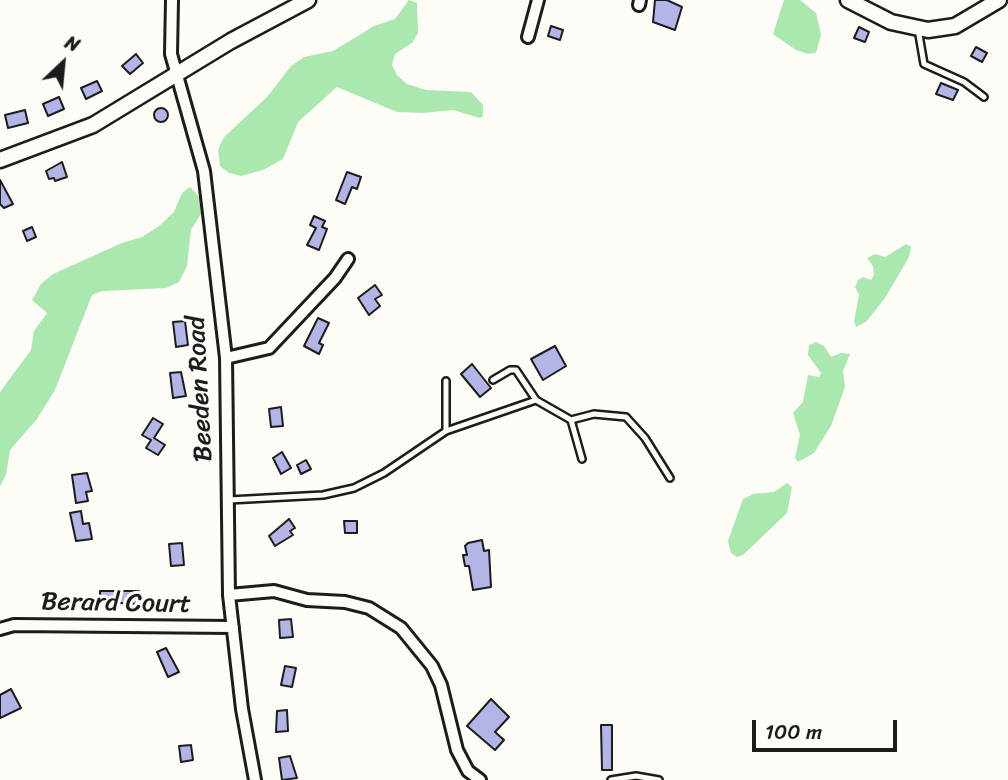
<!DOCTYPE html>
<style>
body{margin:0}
#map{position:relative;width:1008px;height:780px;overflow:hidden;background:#fdfcf7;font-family:Sriracha,sans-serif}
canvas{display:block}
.north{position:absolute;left:28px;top:28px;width:70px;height:70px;-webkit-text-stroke:5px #fdfcf7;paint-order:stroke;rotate:26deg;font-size:19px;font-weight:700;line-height:28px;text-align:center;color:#1c1c1c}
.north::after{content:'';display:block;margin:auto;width:24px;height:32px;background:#1c1c1c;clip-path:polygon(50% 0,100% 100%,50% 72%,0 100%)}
.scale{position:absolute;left:752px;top:720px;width:145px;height:32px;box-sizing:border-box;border:4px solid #1c1c1c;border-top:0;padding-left:9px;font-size:21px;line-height:24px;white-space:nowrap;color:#1c1c1c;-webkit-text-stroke:5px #fdfcf7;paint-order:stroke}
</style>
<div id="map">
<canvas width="1008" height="780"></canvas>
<div class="north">N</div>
<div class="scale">100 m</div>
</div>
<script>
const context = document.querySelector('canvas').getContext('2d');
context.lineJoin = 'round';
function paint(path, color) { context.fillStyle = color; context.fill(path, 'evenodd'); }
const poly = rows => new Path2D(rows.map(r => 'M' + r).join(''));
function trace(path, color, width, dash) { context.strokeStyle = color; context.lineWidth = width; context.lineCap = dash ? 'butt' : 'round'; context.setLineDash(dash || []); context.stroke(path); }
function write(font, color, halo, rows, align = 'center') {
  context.font = font + ' Sriracha,sans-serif'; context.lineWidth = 6; context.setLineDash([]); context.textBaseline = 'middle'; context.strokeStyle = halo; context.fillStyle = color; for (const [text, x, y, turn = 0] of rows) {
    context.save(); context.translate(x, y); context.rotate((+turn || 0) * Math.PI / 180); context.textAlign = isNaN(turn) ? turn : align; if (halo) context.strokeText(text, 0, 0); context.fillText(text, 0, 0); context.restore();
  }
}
const green = poly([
 [409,0,417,3,418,33,412,43,395,54,392,65,397,75,407,84,426,90,471,92,483,105,483,116,480,118,453,110,423,113,397,112,337,87,298,122,283,159,263,170,241,176,229,173,220,166,218,150,224,137,267,97,291,66,304,57,333,51,374,26,395,19],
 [784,0,800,0,816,13,821,35,816,53,808,54,796,50,773,34],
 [190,187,200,198,202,212,191,230,187,266,179,282,166,288,102,291,92,295,55,390,37,419,10,450,6,475,0,486,0,392,31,350,34,331,47,313,32,300,41,284,53,274,122,243,142,237,159,226,174,212,182,193],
 [906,244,911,247,909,257,885,298,866,322,856,327,854,321,859,295,855,287,858,280,863,277,871,280,874,275,873,266,867,258,875,254,885,257],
 [816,342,824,346,831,357,841,353,850,354,843,371,845,387,831,426,814,453,798,462,795,458,800,435,793,413,803,402,808,375,819,377,821,373,808,355,809,345],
 [787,483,792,487,787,513,743,555,737,557,731,553,728,541,743,499,753,494,774,492]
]);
const building = poly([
 [655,0,667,0,682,7,675,30,653,22,655,0],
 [551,26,563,30,560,40,548,36,551,26],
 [859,27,869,32,865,42,854,38,859,27],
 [976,47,987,53,982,62,971,56,976,47],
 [136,54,143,63,130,74,122,66,136,54],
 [97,81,102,91,86,99,81,88,97,81],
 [941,83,958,90,953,100,936,94,941,83],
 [59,97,64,109,48,116,43,104,59,97],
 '154 115a7 7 0 1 1 14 0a7 7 0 1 1-14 0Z',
 [25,110,28,123,8,128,5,115,25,110],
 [62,162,67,177,55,181,54,178,49,179,46,171,62,162],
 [347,172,361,177,357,189,352,187,345,204,336,200,347,172],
 [0,180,13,204,4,208,0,204,0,180],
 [314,216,325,221,322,227,327,229,319,250,307,245,316,228,310,225,314,216],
 [32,227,36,237,27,241,23,231,32,227],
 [375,285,382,295,375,299,380,306,369,315,358,298,375,285],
 [318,318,329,323,319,343,323,345,319,354,304,346,318,318],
 [185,321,188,345,176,347,173,322,185,321],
 [555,346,566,366,543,380,531,359,555,346],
 [472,364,491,388,480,397,461,374,472,364],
 [181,372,186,396,173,398,170,373,181,372],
 [281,407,283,426,271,427,269,409,281,407],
 [153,418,163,424,154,438,165,445,158,455,146,448,151,440,142,435,153,418],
 [282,452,291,468,281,474,273,458,282,452],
 [306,460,311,469,301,474,297,465,306,460],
 [87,473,92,491,86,492,88,501,76,503,72,475,87,473],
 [81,511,83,524,89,523,92,539,76,541,70,513,81,511],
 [289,519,295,528,290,531,293,535,275,546,269,536,289,519],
 [344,521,357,521,357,533,345,533,344,521],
 [482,540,484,551,489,550,491,587,473,590,469,566,465,566,463,555,467,555,465,546,468,543,482,540],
 [182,543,184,565,171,566,169,544,182,543],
 [100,591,139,591,138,604,100,602,100,591],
 [291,619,293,637,280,638,279,620,291,619],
 [166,648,179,672,168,677,157,652,166,648],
 [285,666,296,668,292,687,281,685,285,666],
 [11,689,21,708,0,718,0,695,11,689],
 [491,699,509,717,495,732,504,740,495,750,467,726,491,699],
 [287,710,288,731,276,732,277,711,287,710],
 [601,725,612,725,612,770,602,770,601,725],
 [191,745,193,760,181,762,179,746,191,745],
 [290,756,297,778,282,780,279,758,290,756]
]);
const service = poly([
 [918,29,924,64,964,82,984,97],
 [536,400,571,420,594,414,626,417,645,438,670,478],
 [571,420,582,459],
 [446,431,536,400,516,370,510,370,493,380],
 [229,500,323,495,354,488,384,473,446,431,446,381],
 [611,780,636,776,659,780]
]);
const minor = poly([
 [172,0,171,54,204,171,226,358,229,595,242,709,255,780],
 [639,5,640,0],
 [528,37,538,0],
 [226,358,269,348,335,278,348,259],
 [229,595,274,591,307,600,345,602,369,608,401,628,432,666,441,685,457,750,468,771,480,780],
 [0,629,14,625,233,627]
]);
const tertiary = poly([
 [848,0,891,22,928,30,955,26,999,0],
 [0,160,93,125,231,41,308,0]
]);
const streetNames = [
 ["Beeden Road",201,389,-93],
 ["Berard Court",116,604,1]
];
paint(green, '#aae8af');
paint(building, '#b3b5e6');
trace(building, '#1c1c1c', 2);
trace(service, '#1c1c1c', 10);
trace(minor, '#1c1c1c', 16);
trace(tertiary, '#1c1c1c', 19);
trace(service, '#fdfcf7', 5);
trace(minor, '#fdfcf7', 10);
trace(tertiary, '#fdfcf7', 14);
write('26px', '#1c1c1c', '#fdfcf7', streetNames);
</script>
